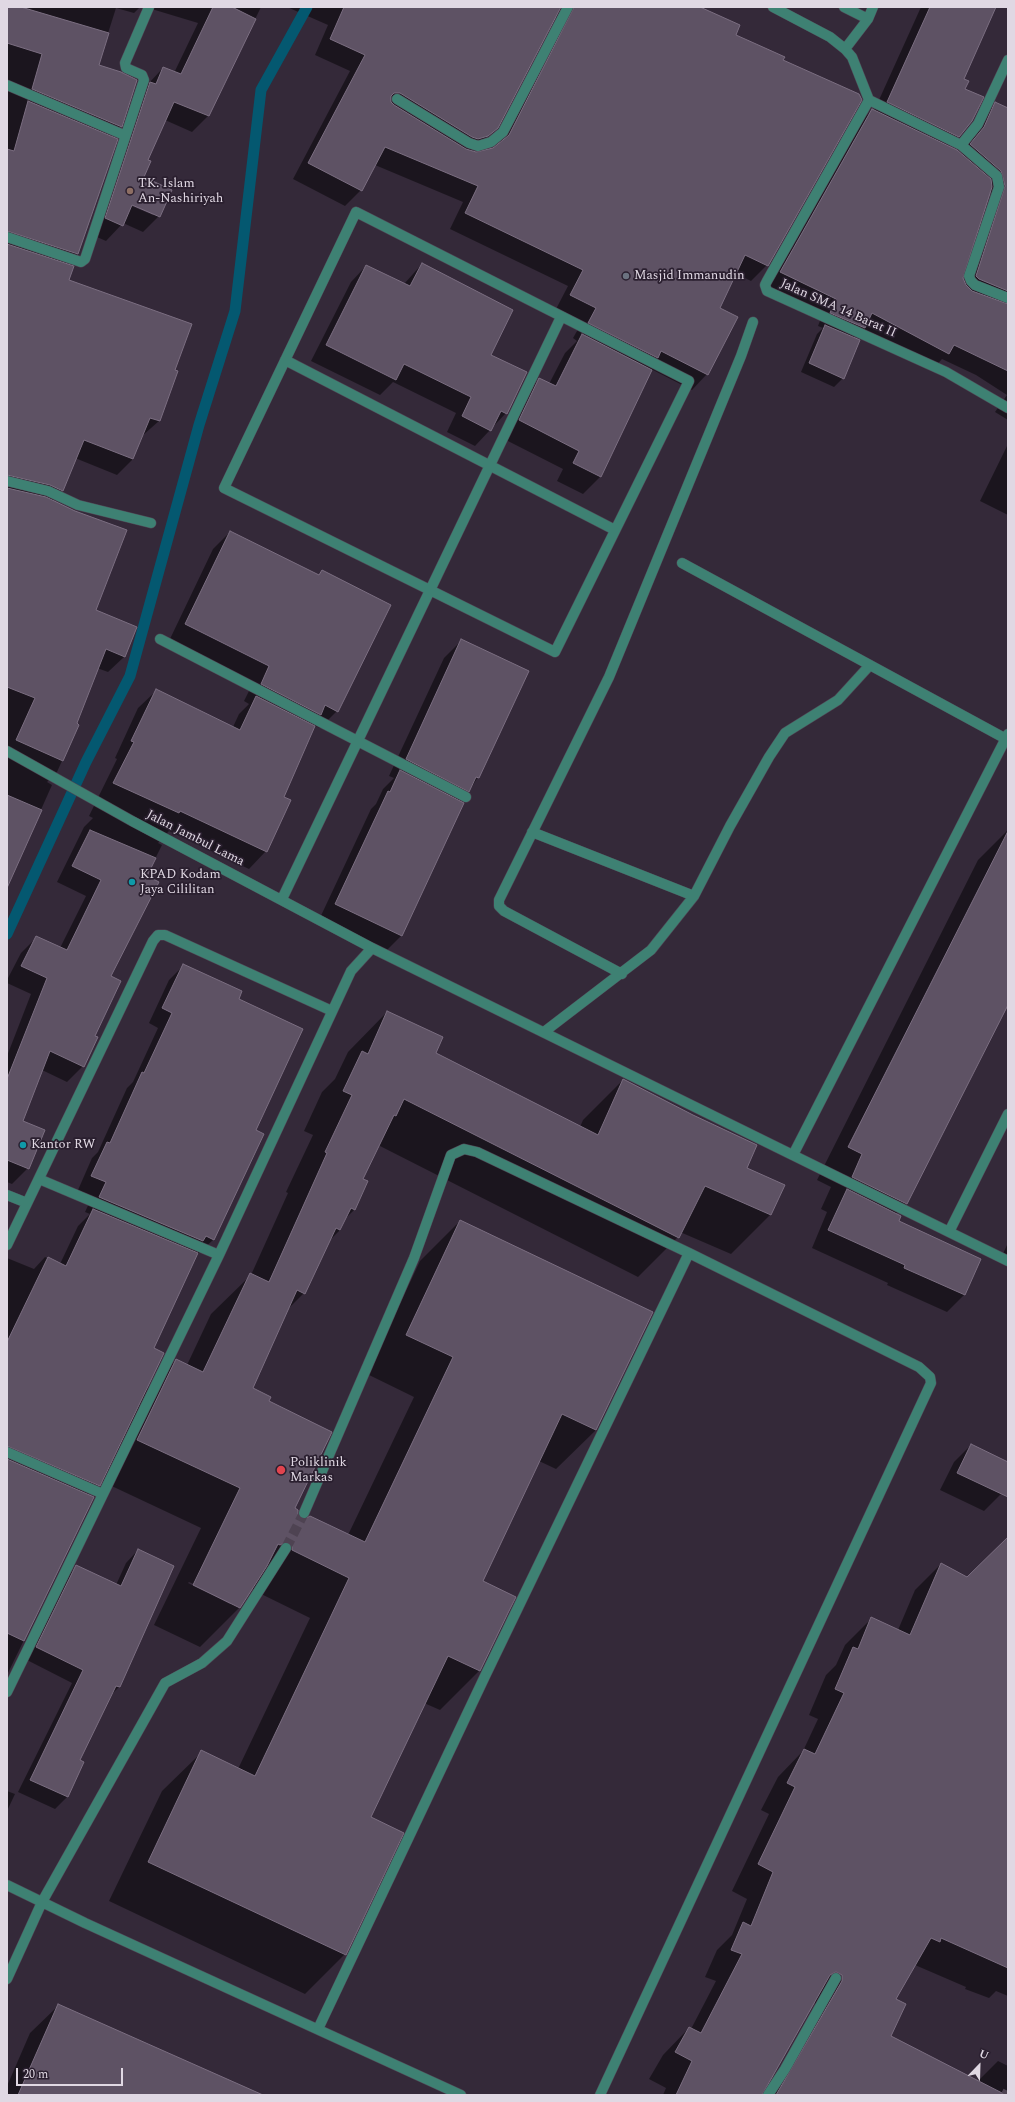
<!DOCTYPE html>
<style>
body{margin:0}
#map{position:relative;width:1015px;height:2102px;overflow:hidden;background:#342939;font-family:Spectral,serif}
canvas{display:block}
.frame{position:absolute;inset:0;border:8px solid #e0d8e3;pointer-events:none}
.north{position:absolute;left:959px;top:2046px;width:40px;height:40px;-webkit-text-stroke:3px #2a1f2f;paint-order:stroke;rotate:23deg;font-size:11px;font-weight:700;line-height:16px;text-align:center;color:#e0d8e3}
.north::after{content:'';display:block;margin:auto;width:14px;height:18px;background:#e0d8e3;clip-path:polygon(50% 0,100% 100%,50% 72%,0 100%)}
.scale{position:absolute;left:16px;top:2068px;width:107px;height:18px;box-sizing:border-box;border:2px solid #e0d8e3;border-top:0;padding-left:5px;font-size:12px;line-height:14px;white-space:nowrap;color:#e0d8e3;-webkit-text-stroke:3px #2a1f2f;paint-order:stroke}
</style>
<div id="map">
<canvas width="1015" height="2102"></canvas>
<div class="frame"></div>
<div class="north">U</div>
<div class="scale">20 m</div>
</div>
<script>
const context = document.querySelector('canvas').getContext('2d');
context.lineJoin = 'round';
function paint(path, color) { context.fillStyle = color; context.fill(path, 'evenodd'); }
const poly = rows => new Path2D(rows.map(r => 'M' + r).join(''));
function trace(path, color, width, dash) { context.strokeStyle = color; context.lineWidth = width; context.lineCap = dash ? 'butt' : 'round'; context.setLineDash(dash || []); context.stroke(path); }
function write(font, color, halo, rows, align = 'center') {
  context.font = font + ' Spectral,serif'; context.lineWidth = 3.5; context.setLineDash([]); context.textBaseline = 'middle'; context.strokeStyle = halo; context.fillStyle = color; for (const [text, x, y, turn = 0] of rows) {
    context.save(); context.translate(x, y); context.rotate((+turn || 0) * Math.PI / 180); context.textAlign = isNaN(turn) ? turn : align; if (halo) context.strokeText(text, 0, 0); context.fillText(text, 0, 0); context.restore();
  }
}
const shadow = poly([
 [7,7,140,7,134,13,116,8,98,65,121,126,110,137,77,254,66,265,68,280,174,370,159,421,142,436,133,459,117,475,75,458,62,490,52,501,94,611,124,657,108,672,97,668,75,724,78,725,57,772,47,782,52,785,11,877,7,881],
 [145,7,261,7,208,116,192,132,165,120,147,161,143,177,159,216,143,232,123,223,106,241,90,234,148,84,163,68,174,73,198,23],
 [128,202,153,213,153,215,127,204],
 [287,7,697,7,734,35,782,60,767,265,751,281,735,273,719,309,707,374,692,390,651,369,600,477,583,494,557,481,563,469,502,438,522,397,539,379,549,384,565,353,577,341,573,338,581,324,555,311,568,286,450,229,463,202,375,165,361,190,345,206,293,179,350,71,315,55,328,25],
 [555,16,558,20,558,27,495,148,479,153,472,151,497,127],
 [921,7,995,7,963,80,964,89,958,136,948,147,960,154,971,141,982,117,996,103,1008,109,1008,420,995,412,1007,395,976,375,942,359,935,367,863,329,853,338,843,378,834,387,801,372,817,334,823,328,818,326,823,313,767,285,859,123,872,110,874,111],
 [990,191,993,200,965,285,962,278],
 [422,264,490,355,506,413,475,446,447,432,456,413,393,382,380,395,311,361,351,282,366,266,404,284],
 [1008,444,1008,515,980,501],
 [230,532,318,576,322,572,337,711,320,728,315,726,282,797,266,851,249,869,169,831,158,843,162,845,146,877,110,977,94,1037,83,1066,67,1082,42,1070,22,1121,28,1168,12,1184,7,1182,7,1056,31,994,7,983,7,980,21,953,37,937,60,948,86,896,57,882,84,827,93,818,89,816,117,759,115,758,138,708,156,691,233,727,239,714,249,704,244,701,253,683,169,641,213,549],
 [462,640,478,777,469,791,458,801,402,935,384,953,318,922,371,809,376,804,383,789,394,778,389,776,444,658],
 [1008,830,1008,1003,906,1204,896,1214,898,1221,980,1260,964,1295,947,1312,887,1285,888,1283,812,1248,827,1212,821,1209,831,1187,817,1180,978,860],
 [184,965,237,1000,254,1131,263,1135,213,1240,198,1254,197,1254,152,1349,145,1391,176,1360,187,1365,211,1314,251,1275,288,1193,286,1192,313,1135,304,1131,322,1092,335,1079,348,1052,387,1012,434,1053,580,1127,583,1120,623,1080,746,1169,771,1214,731,1254,680,1232,678,1237,638,1277,378,1145,362,1179,367,1182,354,1210,345,1219,340,1230,329,1241,304,1293,287,1310,251,1388,268,1401,293,1509,301,1520,348,1535,414,1397,367,1374,420,1261,460,1221,596,1430,556,1469,539,1461,482,1582,479,1671,440,1710,424,1703,370,1818,345,1954,305,1994,109,1901,162,1791,202,1752,238,1769,310,1618,253,1590,252,1587,240,1607,200,1647,154,1625,201,1528,101,1481,88,1496,93,1498,7,1675,7,1258,34,1269,45,1257,60,1264,78,1226,90,1214,85,1212,92,1197,78,1190,92,1158,98,1152,127,1088,133,1082,158,1028,149,1023,169,980],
 [189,1582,230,1601,230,1604,188,1583],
 [1008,1243,1008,1267,999,1262],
 [971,1445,1008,1463,1008,1479,1001,1494,984,1511,940,1490,954,1462],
 [1008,1538,1008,1996,996,1991,989,1998,965,1989,966,1987,915,1965,895,2000,889,2036,977,2082,998,2061,1008,2066,1008,2095,767,2095,815,2009,815,2001,761,2095,663,2095,666,2088,649,2079,663,2055,689,2028,691,2029,716,1981,705,1977,717,1950,732,1935,747,1899,732,1891,769,1814,761,1810,778,1777,803,1751,818,1719,809,1715,826,1675,836,1665,845,1645,872,1618,898,1630,915,1590,941,1564,967,1578],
 [138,1550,172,1566,119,1687,111,1695,79,1760,83,1762,67,1797,55,1809,18,1792,72,1683,25,1659,64,1579,76,1567,116,1585,126,1563],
 [7,1791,15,1794,7,1811],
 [59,2005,246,2095,7,2095,7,2086,30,2033]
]);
const stream = poly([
 [7,934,86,762,130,676,199,425,235,311,261,90,307,7]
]);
const building = poly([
 [7,7,21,7,109,33,99,65,121,72,137,80,122,127,32,89,42,54,7,43,7,7],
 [213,7,232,7,256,19,209,116,174,102,148,160,151,161,144,177,172,190,160,217,132,205,123,226,105,218,150,82,156,84,163,67,181,74,213,7],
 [344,7,561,7,498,128,488,136,478,139,472,137,400,93,394,93,391,96,391,102,394,105,466,149,476,152,493,148,509,135,574,7,700,7,740,25,736,35,785,57,783,60,859,94,862,100,768,266,745,255,720,308,738,317,708,375,661,351,658,358,588,323,596,308,570,295,583,270,465,213,478,186,385,147,362,191,308,163,365,55,330,39,344,7],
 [930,7,996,7,964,79,969,81,965,89,984,97,972,121,959,137,887,102,930,7],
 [28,101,118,139,78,254,7,231,7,149,14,151,28,101],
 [995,102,1008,108,1008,291,979,279,976,276,1005,186,1001,171,970,144,984,127,995,102],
 [872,109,957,150,991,179,992,187,963,278,966,285,972,291,1008,304,1008,371,954,345,949,354,872,313,865,328,830,313,836,299,780,272,872,109],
 [7,244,74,266,69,280,192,324,175,370,178,371,160,421,150,418,133,459,84,440,63,491,50,485,7,475,7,244],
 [422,263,513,310,491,355,527,372,507,414,501,411,491,431,462,416,471,397,404,364,396,380,326,345,366,265,410,286,422,263],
 [825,325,860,340,844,379,809,363,825,325],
 [582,334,652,370,601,477,573,463,579,451,519,420,539,378,556,386,582,334],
 [7,488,46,497,75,511,127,530,96,610,137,627,125,657,106,649,77,723,79,725,63,761,16,740,35,698,7,687,7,488],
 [230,531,319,575,322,570,391,605,338,712,325,705,321,715,261,684,269,666,185,624,230,531],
 [461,639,529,671,479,778,476,777,469,792,406,759,461,639],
 [156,689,240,730,256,696,315,726,284,797,291,800,267,852,180,811,179,813,113,783,134,742,131,741,156,689],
 [400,770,464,803,402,936,335,904,388,791,390,792,400,770],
 [7,795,42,810,7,888,7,795],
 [90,830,156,858,147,876,159,882,111,976,121,981,95,1036,98,1037,84,1067,50,1051,23,1121,45,1130,29,1169,7,1160,7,1079,47,978,21,966,36,936,67,950,101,880,72,866,90,830],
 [1008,831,1008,1005,907,1204,852,1177,862,1154,848,1147,1008,831],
 [183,964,242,991,239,999,303,1029,256,1130,264,1134,214,1240,206,1236,203,1241,99,1197,106,1182,91,1176,107,1142,110,1143,142,1072,144,1073,172,1013,162,1008,183,964],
 [387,1011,443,1037,436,1053,598,1135,623,1079,693,1115,757,1145,747,1168,785,1185,771,1215,705,1186,679,1238,404,1099,396,1116,394,1115,363,1179,368,1181,355,1210,351,1208,340,1230,336,1228,305,1294,297,1290,253,1388,271,1397,269,1401,332,1432,295,1508,298,1510,298,1514,301,1519,305,1519,310,1516,365,1542,453,1357,406,1335,460,1220,653,1312,596,1430,562,1414,483,1581,516,1597,508,1613,480,1671,448,1656,371,1817,404,1833,346,1955,148,1862,201,1750,255,1776,349,1578,292,1550,292,1545,286,1542,280,1545,278,1544,267,1566,240,1608,193,1585,240,1488,137,1440,176,1359,203,1372,250,1273,269,1282,327,1153,325,1152,352,1095,343,1091,362,1051,368,1054,387,1011],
 [847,1189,901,1216,899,1221,981,1259,965,1295,904,1268,905,1265,828,1230,847,1189],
 [93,1209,198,1253,154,1348,164,1353,100,1486,7,1446,7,1342,48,1257,66,1266,93,1209],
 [971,1444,1008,1462,1008,1497,957,1473,971,1444],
 [7,1459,94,1497,24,1641,7,1633,7,1459],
 [1008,1537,1008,1968,941,1938,940,1942,931,1938,896,1999,906,2004,891,2036,1006,2095,776,2095,842,1981,842,1975,836,1972,830,1975,762,2095,676,2095,692,2061,675,2052,689,2027,701,2033,742,1954,731,1950,743,1922,751,1926,773,1872,758,1864,795,1787,787,1783,804,1749,815,1754,844,1693,835,1689,853,1647,858,1649,871,1617,910,1635,941,1563,967,1577,1008,1537],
 [138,1549,174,1566,120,1687,116,1686,80,1760,84,1762,68,1797,30,1780,83,1670,36,1647,76,1565,121,1586,138,1549],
 [58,2004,263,2095,18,2095,58,2004]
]);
const minorTunnel = poly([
 [286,1548,304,1513],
 [1006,2095,1008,2091]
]);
const minor = poly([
 [773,7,830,37,845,49,852,57,869,100,767,281,765,285,767,291,946,372,1008,408],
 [844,7,868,19,873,7],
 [845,49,868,19],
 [7,85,124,135],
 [397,99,469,143,478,146,491,142,503,132,568,7],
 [869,100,961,145,978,124,1008,60],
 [961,145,997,176,999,187,969,276,971,281,975,285,1008,298],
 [356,212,689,381,555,652,224,488,356,212],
 [7,237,81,262,85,259,144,80,142,75,126,68,125,63,149,7],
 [285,360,615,530],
 [7,481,48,491,78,505,151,523],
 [682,563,1008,740],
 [160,639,466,797],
 [7,751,132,821,372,948,1008,1261],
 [532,832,694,896],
 [282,899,561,317],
 [622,974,504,911,499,906,499,900,609,677,741,356,753,322],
 [544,1032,651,950,694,896,730,826,769,757,785,733,838,700,870,665],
 [793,1155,1008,734],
 [39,1179,219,1255],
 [7,1195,27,1203],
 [949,1232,1008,1114],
 [7,1245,153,941,158,935,165,935,332,1011],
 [7,1452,103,1494],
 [304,1513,414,1258,451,1155,464,1149,477,1152,689,1253,486,1674,318,2029],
 [7,1692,219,1255,351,971,372,948],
 [7,1885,85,1923,461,2095],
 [7,1979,42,1902,165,1683,202,1663,227,1641,286,1548],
 [600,2095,931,1383,930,1377,919,1367,689,1253],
 [768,2095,785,2069,836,1978]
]);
const markers = [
 [130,191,4,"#8d6e63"],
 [626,276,4,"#6b7280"],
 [132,882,4,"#0f9aa8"],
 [23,1145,4,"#0f9aa8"],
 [281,1470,5,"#e0444e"]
];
const poiNames = [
 ["TK. Islam",138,184],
 ["An-Nashiriyah",138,199],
 ["Masjid Immanudin",634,276],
 ["KPAD Kodam",140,875],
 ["Jaya Cililitan",140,890],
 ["Kantor RW",31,1145],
 ["Poliklinik",290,1463],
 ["Markas",290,1478]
];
const streetNames = [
 ["Jalan SMA 14 Barat II",838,309,24],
 ["Jalan Jambul Lama",195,839,27]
];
paint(shadow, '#0007');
trace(stream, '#045870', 11);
paint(building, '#5e5264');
trace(building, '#7b6e81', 1);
trace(minorTunnel, '#4e4352', 10, [10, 5]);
trace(minor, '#504554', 11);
trace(minor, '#3e8173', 10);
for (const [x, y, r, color] of markers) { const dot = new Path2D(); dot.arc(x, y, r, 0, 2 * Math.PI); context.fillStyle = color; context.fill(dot); trace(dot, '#2a1f2f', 1.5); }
write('13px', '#e0d8e3', '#2a1f2f', poiNames, 'left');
write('13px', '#e0d8e3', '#2a1f2f', streetNames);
</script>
